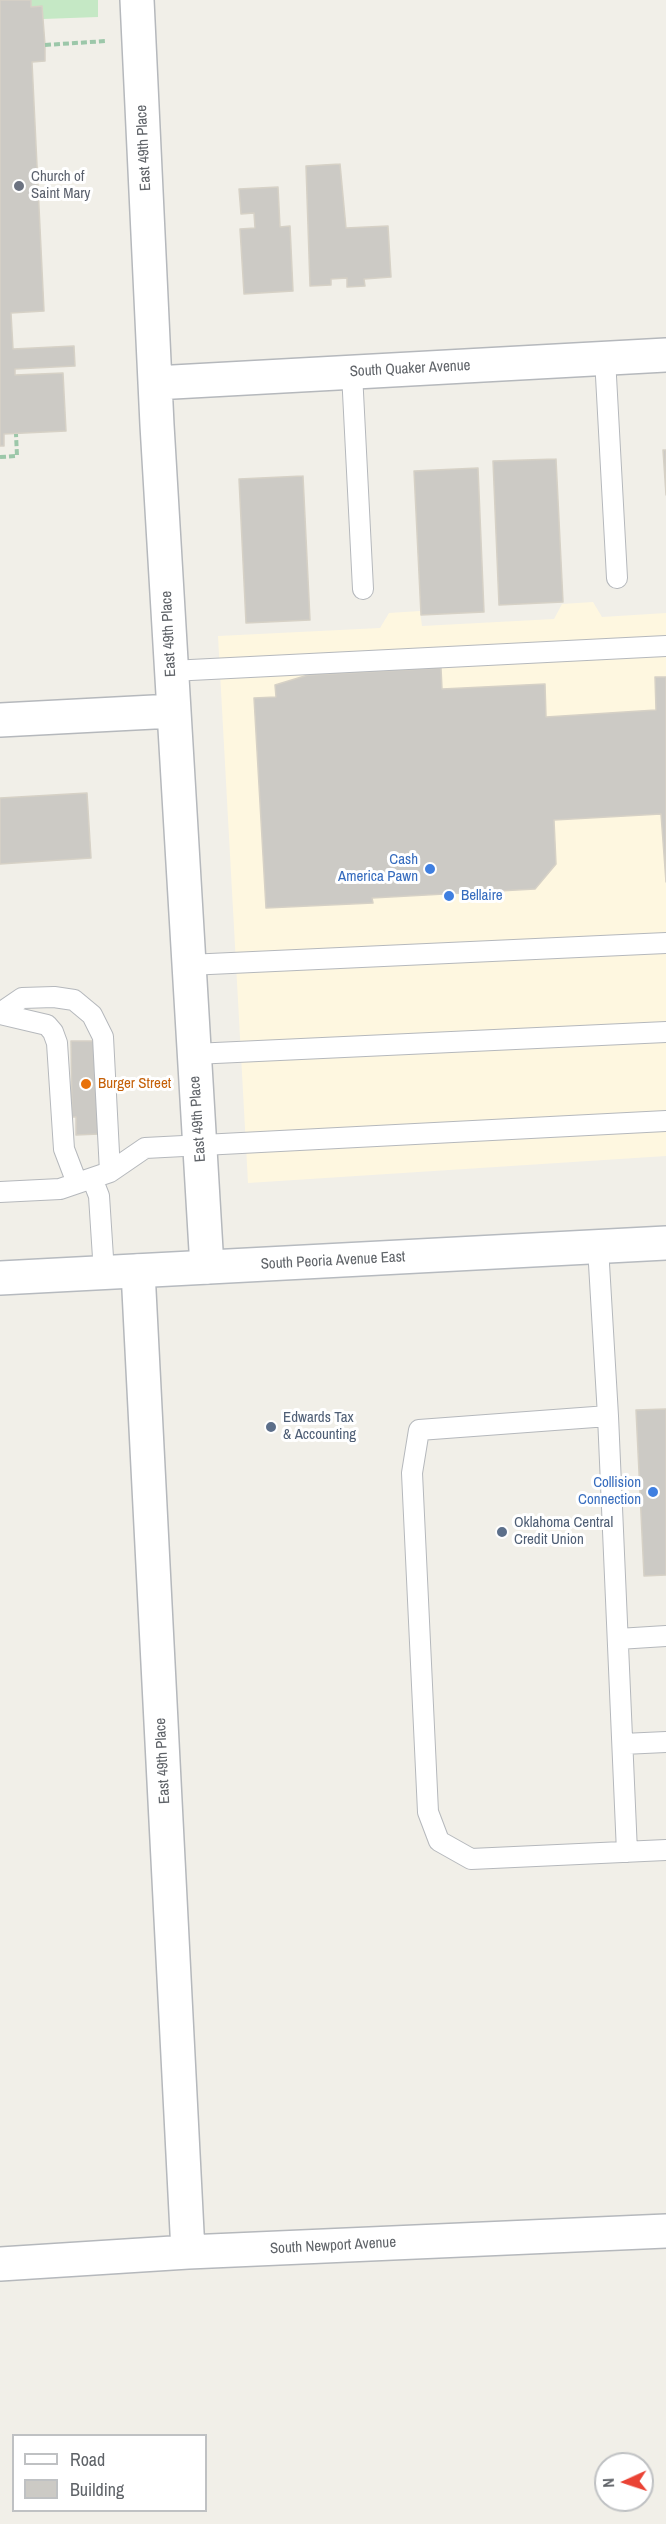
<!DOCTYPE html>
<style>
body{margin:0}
#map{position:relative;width:666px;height:2524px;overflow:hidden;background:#f1efe8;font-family:"Archivo Narrow",sans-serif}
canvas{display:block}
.legend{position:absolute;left:12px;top:2434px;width:195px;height:78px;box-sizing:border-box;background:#fff;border:2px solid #bfc1c3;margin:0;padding:8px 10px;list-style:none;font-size:18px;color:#5f6368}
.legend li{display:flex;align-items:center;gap:12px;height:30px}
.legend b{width:30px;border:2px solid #bfc1c3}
.north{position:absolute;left:594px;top:2452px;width:60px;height:60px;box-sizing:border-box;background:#fff;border:2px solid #bfc1c3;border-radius:50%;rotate:267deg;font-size:16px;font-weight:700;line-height:24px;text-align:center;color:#5f6368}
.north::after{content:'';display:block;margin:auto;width:21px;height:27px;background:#ea4335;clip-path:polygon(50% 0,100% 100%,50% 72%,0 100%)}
</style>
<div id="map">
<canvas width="666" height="2524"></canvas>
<ul class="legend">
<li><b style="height:8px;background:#fff"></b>Road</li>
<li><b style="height:16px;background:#cccac5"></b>Building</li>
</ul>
<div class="north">N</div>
</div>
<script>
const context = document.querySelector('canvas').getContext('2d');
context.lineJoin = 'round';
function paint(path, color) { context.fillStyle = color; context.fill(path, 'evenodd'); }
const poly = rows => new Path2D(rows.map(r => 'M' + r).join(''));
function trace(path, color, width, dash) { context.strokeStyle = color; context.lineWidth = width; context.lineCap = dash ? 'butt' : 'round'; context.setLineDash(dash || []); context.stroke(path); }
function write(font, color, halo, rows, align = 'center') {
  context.font = font + ' "Archivo Narrow",sans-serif'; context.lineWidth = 6; context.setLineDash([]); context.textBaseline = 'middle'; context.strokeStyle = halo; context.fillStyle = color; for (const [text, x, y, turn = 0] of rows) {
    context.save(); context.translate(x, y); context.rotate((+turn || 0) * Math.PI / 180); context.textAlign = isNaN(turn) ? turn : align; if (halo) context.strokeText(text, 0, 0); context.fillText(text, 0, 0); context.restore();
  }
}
const commercial = poly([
 [593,602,602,617,666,613,666,1156,248,1183,218,636,380,628,389,613,420,611,422,626,554,619,562,604]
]);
const green = poly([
 [31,0,98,0,98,17,43,19,42,6,31,7]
]);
const building = poly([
 [0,0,31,0,31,7,42,6,45,45,45,61,32,62,44,311,11,313,13,349,74,346,75,366,15,369,15,375,63,373,66,431,4,434,4,446,0,446,0,0],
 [340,164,346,228,388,226,391,277,364,279,365,286,347,287,347,278,331,279,331,285,310,286,306,166,340,164],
 [278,187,280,227,290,226,293,291,244,294,240,229,255,228,254,213,241,214,239,189,278,187],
 [663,450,666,450,666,495,663,450],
 [556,459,563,602,499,605,493,461,556,459],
 [478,468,484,612,421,615,414,471,478,468],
 [303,476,310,620,246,623,239,479,303,476],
 [441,668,442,689,545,684,546,717,656,710,655,677,666,677,666,882,661,814,554,820,556,864,535,889,372,898,373,903,266,908,254,698,276,697,275,685,308,675,441,668],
 [87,793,91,858,0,864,0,798,87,793],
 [71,1041,94,1041,99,1134,76,1135,76,1117,72,1117,71,1041],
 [666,1409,666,1575,644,1576,636,1410,666,1409]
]);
const path = poly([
 [45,45,106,41],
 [0,457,17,456,16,434]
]);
const lane = poly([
 [605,358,617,578],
 [352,373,363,589],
 [171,671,666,646],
 [188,965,666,943],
 [0,1013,22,998,54,997,74,1000,92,1015,103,1037,110,1172],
 [0,1014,47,1025,53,1032,57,1043,64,1149,77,1183],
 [194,1054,666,1032],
 [92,1178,99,1196,104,1273],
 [0,1192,60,1189,110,1172,145,1148,666,1121],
 [598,1247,608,1416,419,1430,412,1473,428,1812,439,1841,471,1859,666,1850],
 [608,1416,627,1852],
 [618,1639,666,1636],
 [623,1744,666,1742]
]);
const street = poly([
 [137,0,157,425,207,1267],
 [155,383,666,355],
 [0,720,173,711],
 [138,1271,188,2252],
 [0,2264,188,2252,666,2231]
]);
const secondary = poly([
 [0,1278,666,1243]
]);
const markers = [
 [19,186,6,"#6b7280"],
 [430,869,6,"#3f7fe0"],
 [449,896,6,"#3f7fe0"],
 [86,1084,6,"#e8710a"],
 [271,1427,6,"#5c6f8a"],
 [653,1492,6,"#3f7fe0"],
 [502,1532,6,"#5c6f8a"]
];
const streetNames = [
 ["East 49th Place",144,148,-93],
 ["South Quaker Avenue",410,369,-3],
 ["East 49th Place",169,634,-93],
 ["East 49th Place",198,1119,-94],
 ["South Peoria Avenue East",333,1261,-3],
 ["East 49th Place",163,1761,-93],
 ["South Newport Avenue",333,2246,-3]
];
const worshipNames = [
 ["Church of",31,177],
 ["Saint Mary",31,194]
];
const shopNames = [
 ["Cash",418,860],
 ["America Pawn",418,877],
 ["Bellaire",461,896,"left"],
 ["Collision",641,1483],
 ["Connection",641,1500]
];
const foodNames = [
 ["Burger Street",98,1084]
];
const serviceNames = [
 ["Edwards Tax",283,1418],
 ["& Accounting",283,1435],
 ["Oklahoma Central",514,1523],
 ["Credit Union",514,1540]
];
paint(commercial, '#fef7e0');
paint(green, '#c5e8c5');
paint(building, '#cccac5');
trace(building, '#d6d1c6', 1.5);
trace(lane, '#b5b8bc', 22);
trace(street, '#b5b8bc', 36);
trace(secondary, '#b6babf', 36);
trace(path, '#9cc7a9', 4, [6, 3]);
trace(lane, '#fff', 20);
trace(street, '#fff', 33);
trace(secondary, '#fff', 33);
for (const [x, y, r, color] of markers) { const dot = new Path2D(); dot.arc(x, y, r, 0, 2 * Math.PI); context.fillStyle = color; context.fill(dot); trace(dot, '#fff', 2); }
write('15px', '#5f6368', '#fff', streetNames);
write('15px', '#5b616d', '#fff', worshipNames, 'left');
write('15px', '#366cbe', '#fff', shopNames, 'right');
write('15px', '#c56008', '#fff', foodNames, 'left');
write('15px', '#4e5e75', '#fff', serviceNames, 'left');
</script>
